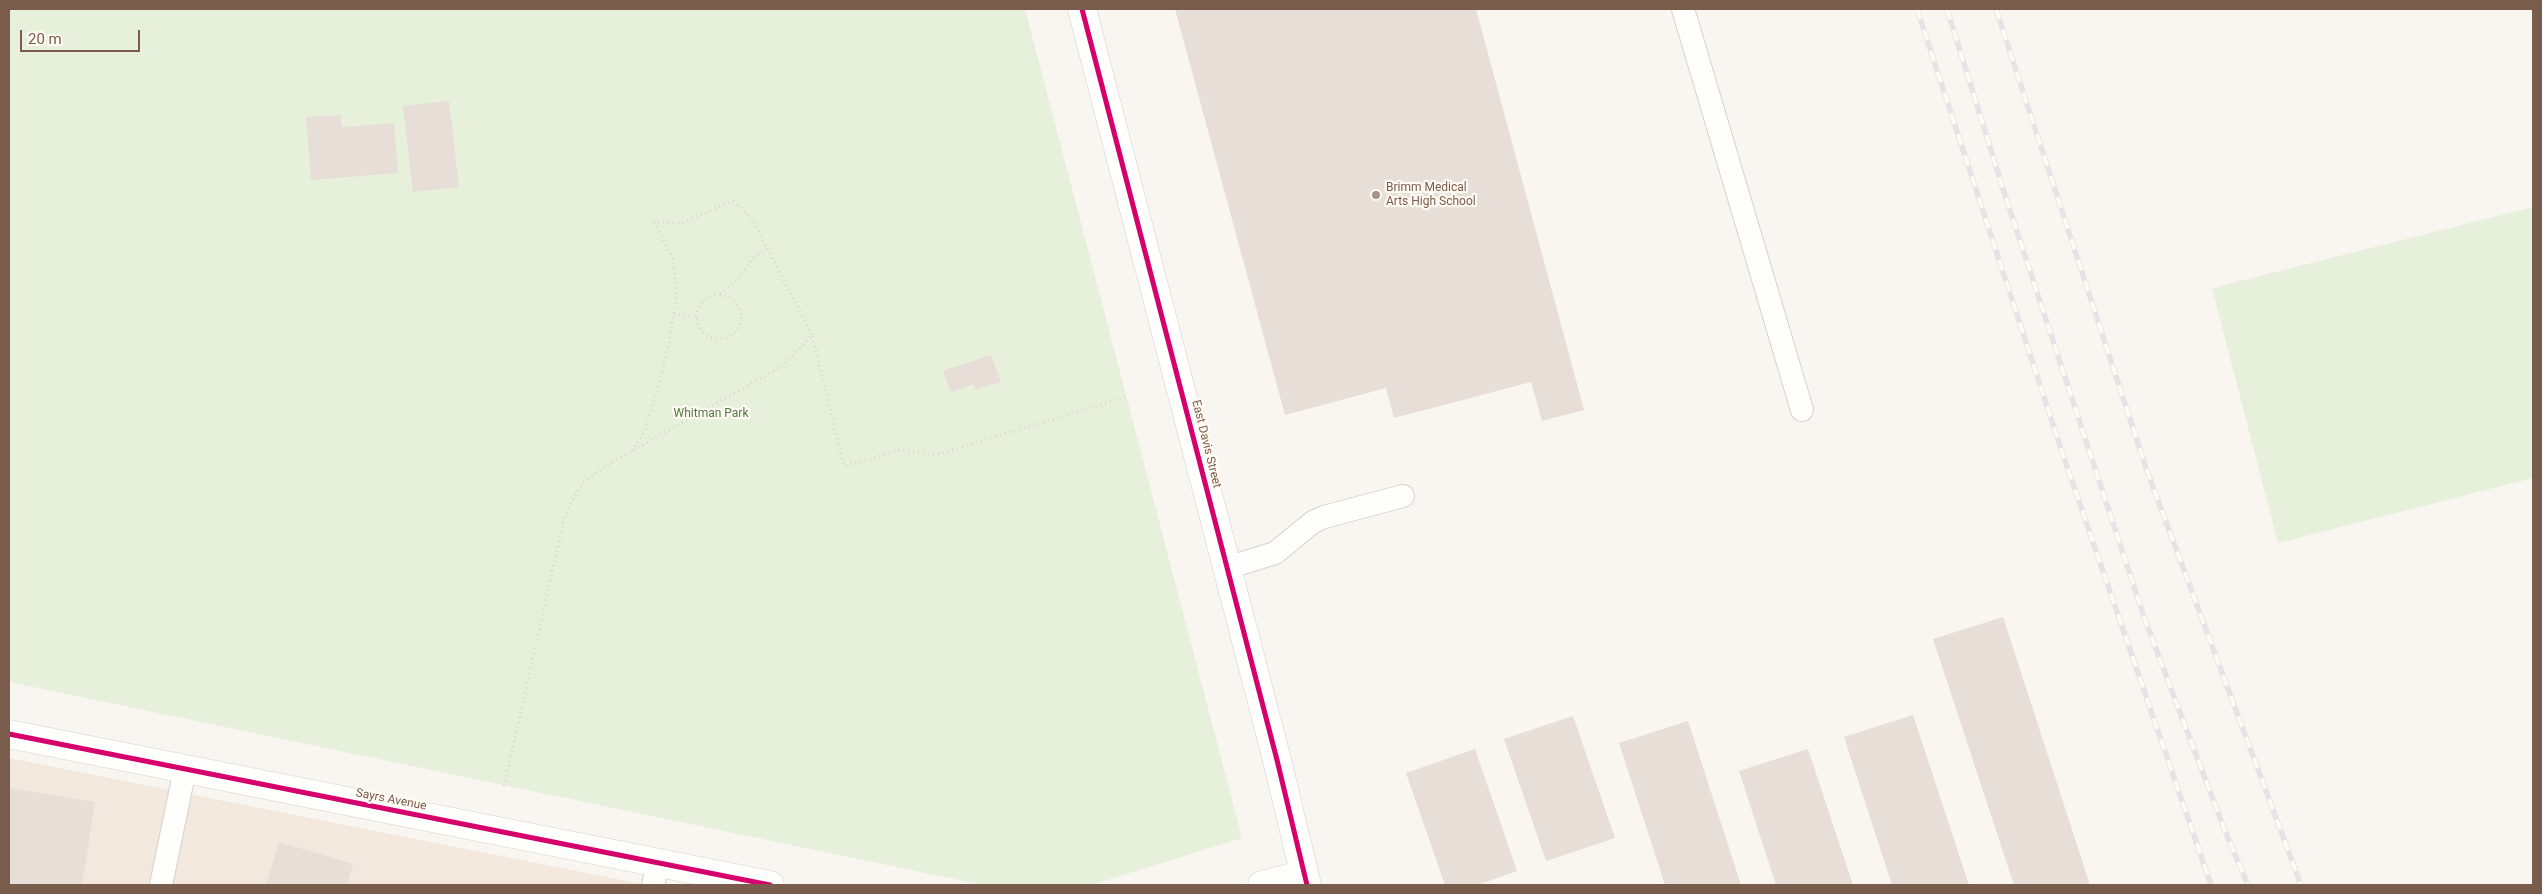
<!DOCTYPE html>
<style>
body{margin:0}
#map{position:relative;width:2542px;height:894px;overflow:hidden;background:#f9f5f0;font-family:Roboto,sans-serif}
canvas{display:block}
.frame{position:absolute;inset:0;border:10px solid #7a5c4d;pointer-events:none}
.scale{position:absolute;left:20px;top:30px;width:120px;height:22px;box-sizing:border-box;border:2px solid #7a5c4d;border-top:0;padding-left:6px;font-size:15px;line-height:18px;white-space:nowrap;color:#7a5c4d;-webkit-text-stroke:4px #fffaf3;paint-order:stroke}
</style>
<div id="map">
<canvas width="2542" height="894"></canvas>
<div class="frame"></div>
<div class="scale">20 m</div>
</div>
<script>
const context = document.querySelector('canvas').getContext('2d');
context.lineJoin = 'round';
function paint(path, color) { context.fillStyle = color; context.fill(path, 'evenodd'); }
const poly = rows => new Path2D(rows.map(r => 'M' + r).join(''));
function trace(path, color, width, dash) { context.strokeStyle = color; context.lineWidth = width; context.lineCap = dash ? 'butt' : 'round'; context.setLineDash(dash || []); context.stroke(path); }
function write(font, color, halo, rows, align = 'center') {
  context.font = font + ' Roboto,sans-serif'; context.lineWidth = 4.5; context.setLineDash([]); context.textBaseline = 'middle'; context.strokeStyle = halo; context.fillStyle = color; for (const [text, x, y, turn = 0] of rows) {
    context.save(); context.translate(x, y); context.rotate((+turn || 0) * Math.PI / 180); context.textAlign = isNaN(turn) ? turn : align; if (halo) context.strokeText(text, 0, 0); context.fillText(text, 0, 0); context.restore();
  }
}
const residential = poly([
 [9,758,647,885,9,885]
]);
const green = poly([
 [9,9,1025,9,1242,838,1091,885,983,885,9,682],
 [2533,207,2533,478,2278,543,2212,288]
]);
const building = poly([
 [1175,9,1476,9,1584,410,1542,421,1531,382,1394,418,1386,388,1285,415],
 [449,101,459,187,413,192,403,106],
 [341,115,342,127,394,123,398,173,311,180,306,117],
 [991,355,1001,382,975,390,974,384,951,392,943,371],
 [2003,617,2090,885,2014,885,1933,639],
 [1913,715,1969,885,1892,885,1844,737],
 [1573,716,1615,838,1546,861,1504,739],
 [1688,721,1741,885,1665,885,1619,743],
 [1475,749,1517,871,1477,885,1445,885,1406,773],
 [1808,749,1853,885,1776,885,1739,771],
 [10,788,95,802,82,885,9,885],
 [279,842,353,864,347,885,266,885]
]);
const path = poly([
 [720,294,735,283,755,256,767,249],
 '697 317a22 22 0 1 1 44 0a22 22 0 1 1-44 0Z',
 [674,314,697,316],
 [632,451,645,430,658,386,669,344,677,291,673,259,654,222,681,223,733,201,751,217,812,335],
 [504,786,565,515,574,497,584,483,604,467,784,365,812,335,844,466,901,450,935,455,1129,396]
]);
const service = poly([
 [1683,9,1802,410],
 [1227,568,1275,553,1313,522,1324,517,1403,496],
 [161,885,185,769],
 [653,885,658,863]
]);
const minor = poly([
 [1082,9,1277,760,1307,885],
 [9,734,770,885],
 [1262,885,1304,874]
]);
const rail = poly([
 [1917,9,2061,449,2211,885],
 [1947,9,2005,195,2144,617,2223,826,2248,885],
 [1996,9,2146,468,2301,885]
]);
const cycleway = poly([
 [1082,9,1277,760,1307,885],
 [9,734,770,885]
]);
const markers = [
 [1376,195,5,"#a69286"]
];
const poiNames = [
 ["Brimm Medical",1386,188],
 ["Arts High School",1386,202]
];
const parkNames = [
 ["Whitman Park",711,414]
];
const streetNames = [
 ["East Davis Street",1206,444,76],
 ["Sayrs Avenue",391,800,11]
];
paint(residential, '#f2e8de');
paint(green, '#e7f0db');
paint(building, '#e6ded7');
trace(service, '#d7d1cb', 24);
trace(minor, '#d7d1cb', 29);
trace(path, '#dcd5d0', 3, [1, 4]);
trace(service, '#fefefd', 22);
trace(minor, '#fefefd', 28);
trace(rail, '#e6e3e7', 5.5);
trace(rail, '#fffaf3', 4, [11]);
trace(cycleway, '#d6006c', 5);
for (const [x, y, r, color] of markers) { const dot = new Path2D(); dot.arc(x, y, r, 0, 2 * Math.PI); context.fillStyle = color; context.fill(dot); trace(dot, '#fffaf3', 2); }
write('12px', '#7a5c4d', '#fffaf3', poiNames, 'left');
write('12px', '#537a41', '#fffaf3', parkNames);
write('12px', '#7a5c4d', '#fffaf3', streetNames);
</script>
